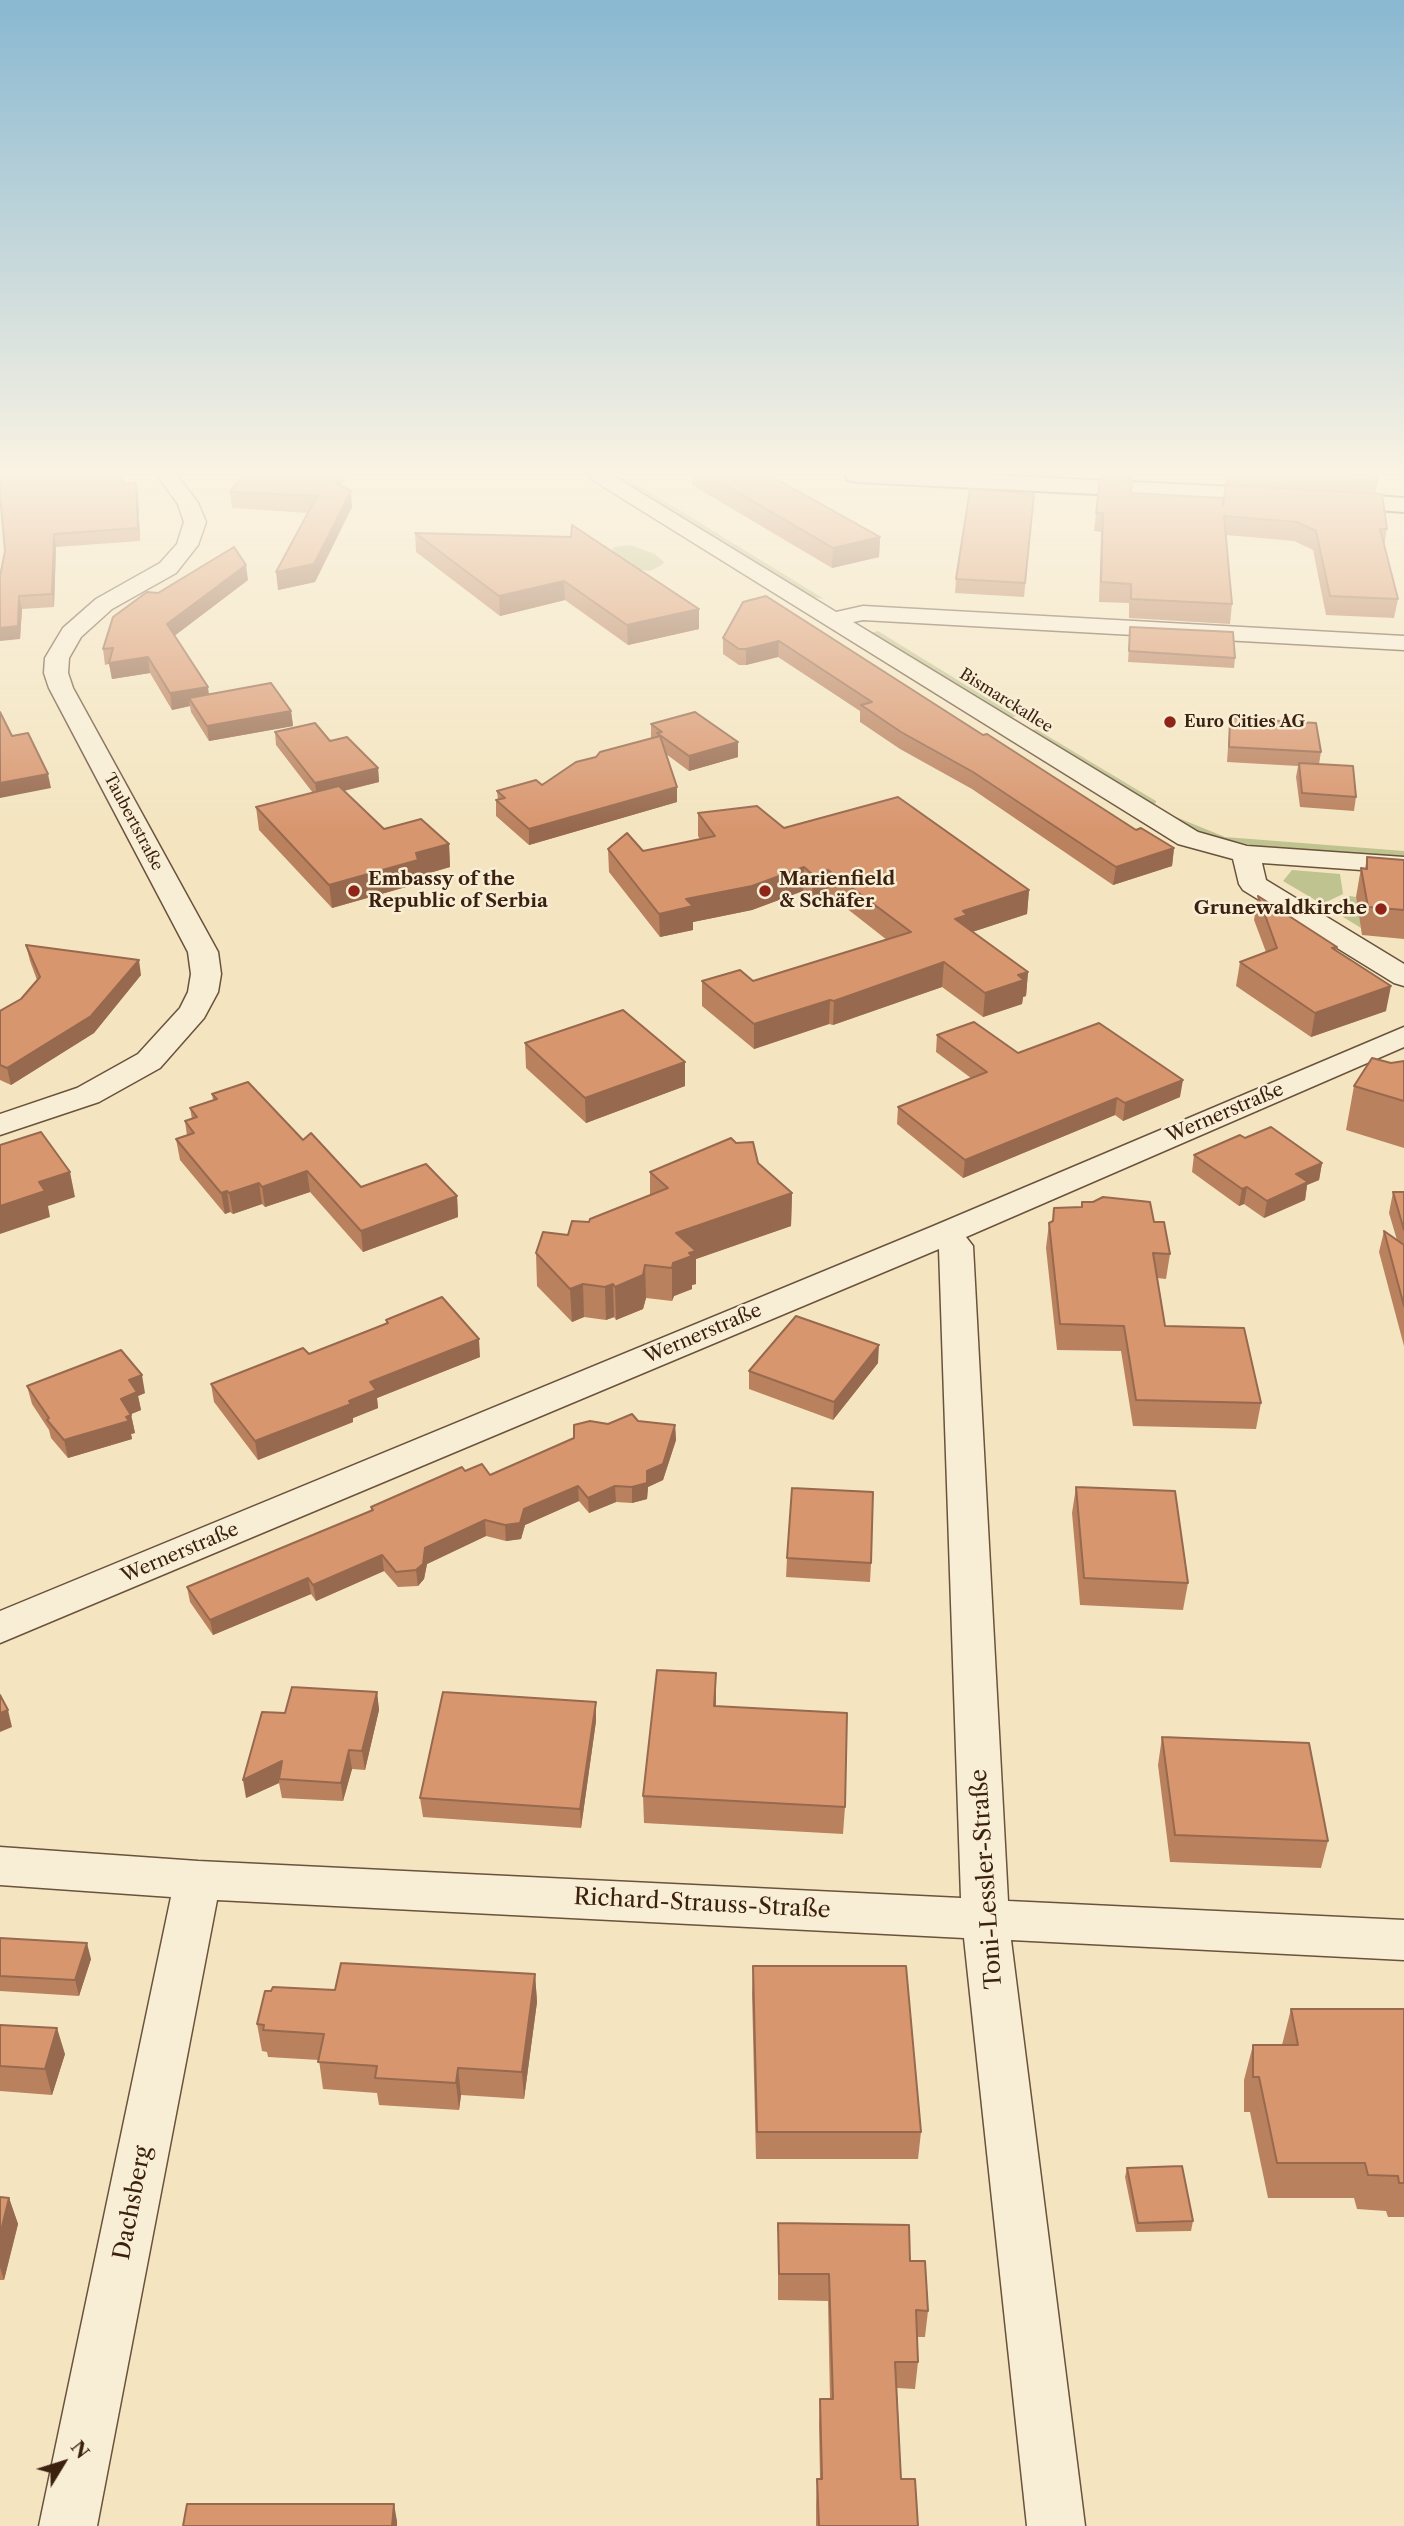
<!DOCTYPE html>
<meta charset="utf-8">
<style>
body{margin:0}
#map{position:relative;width:1404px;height:2526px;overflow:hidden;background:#f4e5c0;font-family:"Libre Caslon Text",serif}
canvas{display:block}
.north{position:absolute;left:28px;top:2428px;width:70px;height:70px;-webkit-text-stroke:5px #f8eed6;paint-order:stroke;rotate:52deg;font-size:19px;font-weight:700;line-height:28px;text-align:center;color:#3c2110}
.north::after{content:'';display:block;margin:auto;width:24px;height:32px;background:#3c2110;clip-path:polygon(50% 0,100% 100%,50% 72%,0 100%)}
</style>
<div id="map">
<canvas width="1404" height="2526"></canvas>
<div class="north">N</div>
</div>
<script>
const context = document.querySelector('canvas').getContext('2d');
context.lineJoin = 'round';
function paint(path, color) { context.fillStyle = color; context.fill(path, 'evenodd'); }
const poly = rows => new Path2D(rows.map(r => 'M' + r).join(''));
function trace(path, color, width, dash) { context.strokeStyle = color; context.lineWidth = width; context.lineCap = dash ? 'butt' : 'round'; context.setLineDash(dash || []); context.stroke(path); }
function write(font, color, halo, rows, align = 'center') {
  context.font = font + ' "Libre Caslon Text",serif'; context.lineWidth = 5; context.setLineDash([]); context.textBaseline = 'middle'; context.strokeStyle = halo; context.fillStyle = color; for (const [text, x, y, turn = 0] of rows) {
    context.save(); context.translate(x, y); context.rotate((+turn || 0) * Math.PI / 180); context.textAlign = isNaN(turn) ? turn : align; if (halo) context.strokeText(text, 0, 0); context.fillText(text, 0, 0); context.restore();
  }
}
const green = poly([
 [615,479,629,479,824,599,807,596],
 [630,545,655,554,664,562,662,565,650,571,627,568,610,554,614,547],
 [878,631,1016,716,1005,720,867,634],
 [1036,729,1156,801,1156,803,1147,806,1026,732],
 [1176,817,1225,837,1404,851,1404,859,1264,848,1212,836,1169,819],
 [1292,870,1340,874,1343,894,1322,904,1283,881],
 [1350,896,1356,897,1361,928,1327,907]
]);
const minor = poly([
 [157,475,177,475,198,503,206,522,198,545,176,573,112,609,81,637,69,658,68,673,73,688,218,952,221,974,218,992,204,1018,160,1068,99,1102,0,1135,0,1114,77,1088,138,1054,180,1008,188,992,191,974,188,952,49,688,44,673,45,658,63,628,96,599,160,563,177,544,184,522,178,504,157,475],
 [588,475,612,475,836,612,863,606,1404,636,1404,650,863,620,853,622,1198,832,1247,846,1404,857,1404,873,1262,863,1266,880,1404,964,1404,986,1394,983,1243,890,1239,884,1233,859,1178,844,591,479,588,475],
 [1404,1027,1404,1047,966,1237,973,1246,1008,1901,1404,1920,1404,1960,1011,1940,1085,2526,1027,2526,964,1938,217,1900,97,2526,39,2526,171,1897,0,1885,0,1847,198,1861,961,1898,939,1249,0,1643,0,1611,931,1227,1404,1027]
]);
const secondary = poly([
 [845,475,989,475,1297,490,1404,498,1404,512,1297,504,856,482,848,480,845,475]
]);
const wall = poly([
 [0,475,125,484,136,483,138,495,140,541,56,547,54,607,22,609,20,639,2,571,5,551,2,508,0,508],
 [243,475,345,475,345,479,340,485,352,507,315,582,278,590,308,513,232,508,230,492],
 [692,475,773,475,773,477,880,537,879,557,832,568,692,485],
 [1100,475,1132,475,1132,479,1100,478],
 [1226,475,1376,475,1378,481,1375,493,1225,484],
 [1100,479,1131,493,1223,503,1387,529,1384,546,1398,599,1394,618,1326,615,1313,550,1294,541,1226,535,1232,604,1230,624,1129,618,1129,603,1099,602,1101,532,1094,531],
 [1034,494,1024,597,955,593,956,579],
 [415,533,571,537,699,609,699,629,628,645,565,600,500,616,416,552],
 [248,580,174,636,209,694,291,711,293,726,209,741,191,712,190,706,172,710,150,673,112,679,109,664,105,665,103,649,158,593],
 [743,602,983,735,1136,830,1174,848,1172,866,1113,885,972,789,900,749,860,722,860,711,778,657,746,665,739,665,723,654,723,638],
 [1130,627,1235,658,1234,668,1128,662],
 [1230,718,1321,752,1319,764,1356,797,1354,811,1300,807,1296,777,1298,766,1227,762],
 [651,724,738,757,689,771,666,754,677,802,529,845,496,816,496,800,498,800,497,791,542,785,596,757,651,738],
 [275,732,330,741,378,768,379,782,344,791,384,829,449,844,450,867,419,876,420,883,332,908,259,830,256,807,313,793,276,745],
 [698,813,784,828,1029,890,1027,914,972,932,1028,972,1026,996,1023,997,1022,1004,983,1017,942,987,833,1025,829,1024,754,1049,702,1006,702,981,753,981,887,940,827,893,812,898,803,891,752,910,693,922,693,930,660,937,609,872,608,849,643,851,700,839,698,836],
 [1367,857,1404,860,1404,939,1362,935,1356,897,1361,868,1365,869],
 [1258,896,1337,947,1336,951,1386,1011,1311,1037,1236,986,1240,962,1266,952,1254,920],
 [26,945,141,975,94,1033,11,1085,0,1080,0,1011,21,999,37,980,30,961],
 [937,1035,1018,1053,1180,1097,1123,1121,1115,1115,963,1178,897,1124,898,1107,971,1078,936,1052],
 [525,1043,685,1086,586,1123,526,1068],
 [1404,1061,1404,1148,1346,1130,1354,1086,1391,1063],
 [212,1094,303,1140,361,1187,457,1196,458,1217,363,1252,310,1192,265,1207,262,1204,233,1214,230,1212,225,1214,180,1160,176,1139,187,1136,185,1121,192,1119,190,1108,213,1100],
 [1245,1138,1322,1163,1319,1180,1307,1185,1305,1200,1264,1218,1244,1204,1239,1206,1192,1172,1194,1155],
 [758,1163,792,1193,791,1226,696,1259,696,1284,692,1285,692,1289,674,1296,672,1301,646,1298,643,1309,616,1320,614,1317,606,1320,584,1317,572,1322,537,1286,536,1253,589,1222,650,1195,650,1172],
 [1393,1192,1404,1192,1404,1346,1379,1252,1384,1231,1397,1240,1389,1213],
 [1082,1202,1154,1222,1170,1254,1166,1279,1157,1278,1165,1326,1261,1403,1256,1429,1133,1426,1121,1351,1057,1350,1046,1248,1049,1223,1081,1207],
 [386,1320,480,1357,377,1398,378,1408,353,1418,353,1422,258,1460,214,1402,211,1384,309,1354,386,1323],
 [878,1363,833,1420,749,1389,749,1371],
 [27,1386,145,1393,138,1396,141,1410,131,1414,135,1433,131,1434,132,1439,68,1458,51,1438,49,1430,32,1404],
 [638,1421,675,1425,676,1440,663,1480,648,1487,647,1499,632,1503,616,1502,589,1513,579,1501,525,1525,521,1539,506,1541,486,1536,427,1564,424,1579,418,1586,398,1587,384,1571,316,1601,311,1594,213,1635,190,1602,187,1587,371,1511,371,1507,465,1471,490,1475,608,1424],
 [1076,1487,1188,1583,1183,1610,1080,1605,1072,1513],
 [787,1558,871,1563,870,1582,786,1577],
 [716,1673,716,1706,845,1807,843,1834,644,1823,643,1796],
 [377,1692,379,1710,365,1770,352,1769,343,1801,282,1798,279,1783,246,1798,285,1713],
 [596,1721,581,1828,423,1817,420,1798],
 [1162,1737,1328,1841,1321,1868,1170,1862,1158,1765],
 [0,1938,91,1959,79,1996,0,1991],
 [753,1966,921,2132,918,2159,756,2159,752,1994],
 [535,1974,537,2002,524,2099,461,2095,459,2110,379,2105,377,2093,323,2089,319,2060,268,2057,267,2052,262,2051,257,2024,271,1991,335,1990],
 [1291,2009,1404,2009,1404,2217,1388,2217,1386,2211,1357,2209,1354,2198,1268,2198,1250,2112,1244,2112,1244,2080,1253,2045,1282,2045],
 [0,2025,65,2054,52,2095,0,2091],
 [1127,2168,1193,2221,1191,2231,1136,2232,1125,2177],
 [0,2197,9,2198,18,2224,4,2280,0,2280],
 [778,2223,910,2261,928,2311,925,2337,917,2337,918,2362,915,2389,897,2388,901,2479,918,2526,816,2526,816,2504,817,2479,820,2479,819,2425,820,2399,830,2399,828,2301,778,2300]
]);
const shadedWall = poly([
 [334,475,345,475,345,479,332,497,330,480],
 [136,483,138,495,140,541,138,528],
 [351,491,352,507,315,582,278,590,276,572],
 [54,534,56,547,54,607,52,594],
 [880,537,879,557,832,568,833,548],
 [246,565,248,580,169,640,167,624],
 [564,581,565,600,500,616,499,596],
 [19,596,22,609,20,639,0,641,0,628],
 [699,609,699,629,628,645,627,625],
 [779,641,778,657,746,665,746,649],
 [148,657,150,673,112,679,109,663],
 [208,687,210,703,189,698,190,706,172,710,170,693],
 [291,711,293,726,209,741,207,726],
 [738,742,738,757,689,771,689,756],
 [378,768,379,782,317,797,315,783],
 [48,774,51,788,0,798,0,783],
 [677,787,677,802,529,845,529,829],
 [449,844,450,867,419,876,420,883,332,908,329,885,416,853],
 [1174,848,1172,866,1113,885,1116,867],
 [804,867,803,891,752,910,693,922,693,930,660,937,659,914,686,899],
 [828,870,827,893,812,898,813,875],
 [1029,890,1027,914,966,934,955,919,963,911],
 [139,960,141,975,94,1033,11,1085,7,1068],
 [944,962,942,987,833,1025,834,1001],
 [1028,972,1026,996,1023,997,1022,1004,983,1017,985,993,1018,975],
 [1391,986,1386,1011,1311,1037,1315,1013],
 [830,1000,829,1024,754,1049,754,1024],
 [685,1062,685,1086,586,1123,585,1098],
 [1183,1080,1180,1097,1123,1121,1125,1103],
 [1117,1098,1115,1115,963,1178,965,1160],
 [1322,1163,1319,1180,1307,1185,1305,1200,1264,1218,1267,1201,1296,1174],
 [307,1171,310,1192,265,1207,262,1187],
 [70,1172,75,1197,48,1206,50,1217,0,1234,0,1206,39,1182],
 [259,1183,262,1204,233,1214,229,1193],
 [1247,1187,1244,1204,1239,1206,1242,1189],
 [227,1191,230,1212,225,1214,221,1193],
 [792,1193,791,1226,696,1259,696,1284,692,1285,692,1289,674,1296,672,1301,672,1268,676,1233],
 [457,1196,458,1217,363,1252,361,1231],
 [645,1265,646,1298,643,1309,616,1320,615,1287],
 [583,1284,584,1317,572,1322,570,1289],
 [613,1284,614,1317,606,1320,605,1287],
 [479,1339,480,1357,377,1398,378,1408,353,1418,353,1422,258,1460,255,1441,349,1401,370,1382],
 [879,1345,878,1363,833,1420,834,1402],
 [142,1375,145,1393,138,1396,141,1410,124,1417,121,1399,129,1380],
 [131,1415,135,1433,131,1434,132,1439,68,1458,64,1440],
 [675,1425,676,1440,663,1480,648,1487,647,1499,632,1503,632,1487,647,1471],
 [578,1486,579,1501,525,1525,521,1539,506,1541,505,1525,524,1509],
 [615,1486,616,1502,589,1513,588,1498],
 [485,1520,486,1536,427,1564,424,1579,418,1586,416,1570,425,1548],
 [382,1555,384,1571,316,1601,313,1585],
 [308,1578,311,1594,213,1635,210,1620],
 [716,1673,716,1700,714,1733,714,1706],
 [377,1692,379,1710,365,1770,362,1751],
 [596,1702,596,1721,581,1828,580,1809],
 [8,1710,12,1727,0,1732,0,1713],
 [349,1750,352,1769,343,1801,341,1783],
 [282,1761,279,1779,279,1783,246,1798,243,1780],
 [87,1943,91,1959,79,1996,75,1980],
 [535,1974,537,2002,524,2099,522,2072],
 [57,2028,65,2054,52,2095,45,2069],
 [458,2068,461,2095,459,2110,456,2083],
 [9,2198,18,2224,4,2280,0,2267,0,2235],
 [394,2504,397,2521,397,2526,392,2526]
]);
const building = poly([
 [0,475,123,475,123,484,136,483,138,528,54,534,52,594,19,596,18,626,0,628,0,576,5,551,0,495,0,475],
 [243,475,334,475,330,480,351,491,314,564,276,572,317,496,230,492,243,475],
 [708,475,771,475,771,476,880,537,833,548,708,475],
 [1278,475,1376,475,1378,481,1278,475],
 [1100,479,1132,480,1131,493,1223,498,1223,506,1226,485,1382,494,1387,529,1380,529,1398,599,1330,596,1316,531,1297,522,1224,516,1232,604,1131,599,1131,584,1101,582,1103,513,1096,513,1100,479],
 [970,489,1034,494,1025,583,956,579,970,489],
 [572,525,699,609,627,625,564,581,499,596,415,533,571,537,572,525],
 [234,547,246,565,167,624,208,687,170,693,148,657,109,663,113,648,103,649,113,617,147,592,158,593,234,547],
 [766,596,983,735,987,734,1136,830,1141,828,1174,848,1116,867,973,772,901,732,861,705,872,702,779,641,746,649,739,649,723,638,743,602,766,596],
 [1130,627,1233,632,1235,658,1129,651,1130,627],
 [271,683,291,711,207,726,189,698,271,683],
 [0,712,12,736,28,733,48,774,0,783,0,712],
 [695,712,738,742,689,756,657,733,662,732,651,724,695,712],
 [1230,718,1316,723,1321,752,1229,747,1230,718],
 [315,723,330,741,347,737,378,768,315,783,275,732,315,723],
 [660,736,677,787,529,829,496,800,505,798,497,791,536,780,542,785,576,762,596,757,600,752,660,736],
 [1299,763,1353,766,1356,797,1302,793,1299,763],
 [339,786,384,829,421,819,449,844,416,853,418,860,329,885,256,807,339,786],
 [898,797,1029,890,963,911,967,915,955,919,1028,972,1018,975,1024,980,985,993,944,962,834,1001,830,1000,754,1024,702,981,740,970,753,981,911,932,828,870,813,875,804,867,752,886,686,899,693,906,659,914,608,849,627,833,643,851,715,836,698,813,757,806,784,828,898,797],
 [1367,857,1404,860,1404,910,1368,907,1361,868,1367,869,1367,857],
 [1258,896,1337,947,1332,948,1391,986,1315,1013,1240,962,1277,948,1258,896],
 [26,945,139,960,91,1016,7,1068,0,1065,0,1011,21,999,40,977,26,945],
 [623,1010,685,1062,585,1098,525,1043,623,1010],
 [974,1022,1018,1053,1099,1023,1183,1080,1125,1103,1117,1098,965,1160,898,1107,987,1072,937,1035,974,1022],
 [1372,1058,1391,1063,1404,1061,1404,1101,1354,1086,1372,1058],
 [248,1082,303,1140,311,1133,361,1187,426,1164,457,1196,361,1231,307,1171,262,1187,259,1183,229,1193,227,1191,221,1193,176,1139,194,1133,185,1121,197,1117,190,1108,217,1099,212,1094,248,1082],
 [1271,1127,1322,1163,1296,1174,1308,1182,1267,1201,1247,1187,1242,1189,1194,1155,1240,1135,1245,1138,1271,1127],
 [41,1132,70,1172,39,1182,45,1191,0,1206,0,1145,41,1132],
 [731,1138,736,1143,753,1142,758,1163,792,1193,676,1233,696,1251,689,1253,692,1256,673,1263,672,1268,645,1265,643,1275,615,1287,613,1284,605,1287,583,1284,570,1289,536,1253,543,1232,568,1235,572,1221,589,1222,590,1219,668,1188,650,1172,731,1138],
 [1393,1192,1404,1192,1404,1230,1393,1192],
 [1103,1197,1150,1202,1154,1222,1164,1222,1170,1254,1153,1253,1165,1326,1244,1328,1261,1403,1136,1400,1124,1326,1060,1324,1049,1223,1053,1221,1054,1208,1082,1207,1082,1202,1093,1202,1103,1197],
 [1384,1231,1404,1245,1404,1306,1384,1231],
 [442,1297,479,1339,370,1382,376,1390,349,1401,351,1404,255,1441,211,1384,303,1348,309,1354,388,1323,386,1320,442,1297],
 [796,1316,879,1345,834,1402,749,1371,796,1316],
 [121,1350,142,1375,129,1380,137,1392,121,1399,131,1415,126,1417,129,1421,64,1440,47,1420,49,1418,27,1386,121,1350],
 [632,1414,638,1421,675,1425,663,1464,647,1471,647,1483,632,1487,615,1486,588,1498,578,1486,524,1509,520,1523,505,1525,485,1520,425,1548,423,1564,416,1570,396,1572,382,1555,313,1585,308,1578,210,1620,187,1587,373,1510,371,1507,462,1467,465,1471,482,1464,490,1475,574,1438,574,1425,590,1421,608,1424,632,1414],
 [1076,1487,1175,1491,1188,1583,1084,1578,1076,1487],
 [792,1488,873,1492,871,1563,787,1558,792,1488],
 [657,1670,716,1673,714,1706,847,1713,845,1807,643,1796,657,1670],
 [292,1687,377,1692,362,1751,349,1750,341,1783,279,1779,282,1761,243,1780,262,1712,285,1713,292,1687],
 [443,1692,596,1702,580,1809,420,1798,443,1692],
 [0,1695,8,1710,0,1713,0,1695],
 [1162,1737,1309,1743,1328,1841,1175,1835,1162,1737],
 [0,1938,87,1943,75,1980,0,1976,0,1938],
 [341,1963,535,1974,522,2072,458,2068,456,2083,375,2078,377,2066,318,2062,324,2034,263,2030,264,2025,257,2024,265,1991,271,1991,273,1987,335,1990,341,1963],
 [753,1966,906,1966,921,2132,757,2132,753,1966],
 [1291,2009,1404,2009,1404,2183,1399,2183,1398,2176,1368,2175,1365,2163,1277,2163,1259,2077,1253,2077,1253,2045,1298,2045,1291,2009],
 [0,2025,57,2028,45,2069,0,2066,0,2025],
 [1182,2166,1193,2221,1138,2223,1127,2168,1182,2166],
 [0,2197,9,2198,0,2235,0,2197],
 [778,2223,909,2225,910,2261,925,2261,928,2311,916,2310,918,2362,895,2362,901,2479,915,2479,918,2526,819,2526,817,2479,822,2479,820,2399,833,2399,829,2274,779,2274,778,2223],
 [187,2504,394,2504,392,2526,183,2526,187,2504]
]);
const markers = [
 [1170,722,7,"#8f2418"],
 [354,891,7,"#8f2418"],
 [765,891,7,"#8f2418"],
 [1381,909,7,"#8f2418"]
];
const farStreetnames = [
 ["Bismarckallee",1006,701,32],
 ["Taubertstraße",133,822,62]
];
const farPoinames = [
 ["Euro Cities AG",1184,722]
];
const poiNames = [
 ["Embassy of the",368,880],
 ["Republic of Serbia",368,902],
 ["Marienfield",779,880],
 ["& Schäfer",779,902],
 ["Grunewaldkirche",1367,909,"right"]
];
const streetNames = [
 ["Wernerstraße",1225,1113,-23],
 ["Wernerstraße",703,1334,-23],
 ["Wernerstraße",180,1553,-23]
];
const nearStreetnames = [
 ["Toni-Lessler-Straße",987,1879,-94],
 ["Richard-Strauss-Straße",702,1904,3],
 ["Dachsberg",133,2203,-79]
];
paint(green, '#bfc390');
trace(minor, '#6a523c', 3);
trace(secondary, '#3c2110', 4);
paint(minor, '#f8eed6');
paint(secondary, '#f8eed6');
paint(wall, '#ba815f');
paint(shadedWall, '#97694e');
paint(building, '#d8966f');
trace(building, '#97694e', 2);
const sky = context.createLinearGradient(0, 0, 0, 829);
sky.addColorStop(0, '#89b8d1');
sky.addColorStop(0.57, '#faf3e3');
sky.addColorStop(1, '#faf3e300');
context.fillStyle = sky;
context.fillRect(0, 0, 1404, 829);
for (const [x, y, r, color] of markers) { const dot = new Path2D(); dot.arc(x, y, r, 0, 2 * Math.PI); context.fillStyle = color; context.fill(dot); trace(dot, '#f8eed6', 2.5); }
write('16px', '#3c2110', '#f8eed6', farStreetnames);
write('bold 16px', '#3c2110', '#f8eed6', farPoinames, 'left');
write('bold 19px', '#3c2110', '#f8eed6', poiNames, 'left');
write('19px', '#3c2110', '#f8eed6', streetNames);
write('23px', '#3c2110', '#f8eed6', nearStreetnames);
</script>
